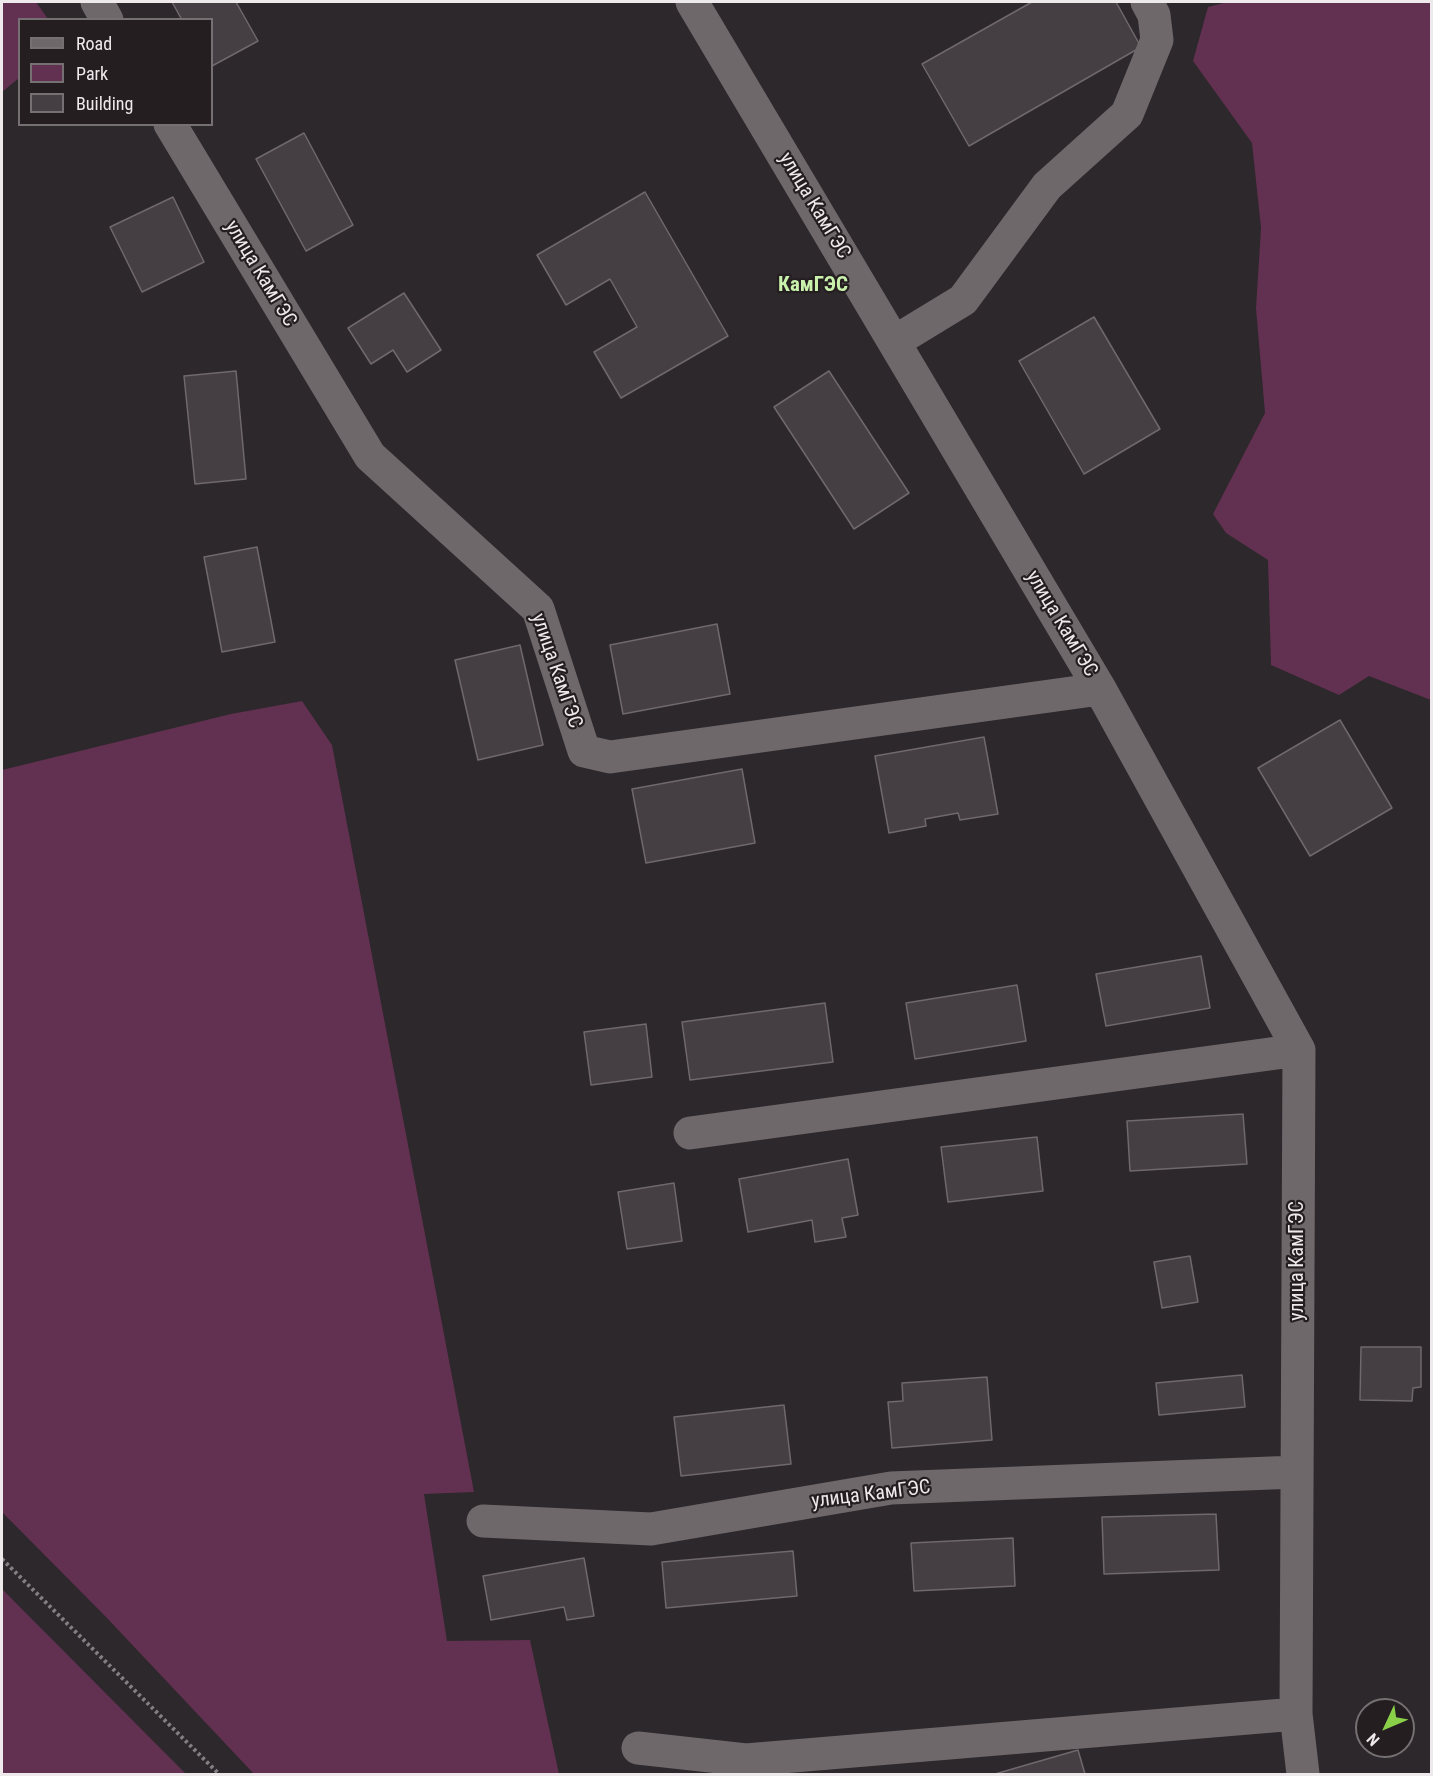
<!DOCTYPE html>
<meta charset="utf-8">
<style>
body{margin:0}
#map{position:relative;width:1433px;height:1776px;overflow:hidden;background:#2d282b;font-family:"Roboto Condensed",sans-serif}
canvas{display:block}
.frame{position:absolute;inset:0;border:3px solid #eeeaec;pointer-events:none}
.legend{position:absolute;left:18px;top:18px;width:195px;height:108px;box-sizing:border-box;background:#241e21;border:2px solid #757072;margin:0;padding:8px 10px;list-style:none;font-size:18px;color:#eeeaec}
.legend li{display:flex;align-items:center;gap:12px;height:30px}
.legend b{width:30px;border:2px solid #757072}
.north{position:absolute;left:1355px;top:1698px;width:60px;height:60px;box-sizing:border-box;background:#241e21;border:2px solid #757072;border-radius:50%;rotate:226deg;font-size:16px;font-weight:700;line-height:24px;text-align:center;color:#eeeaec}
.north::after{content:'';display:block;margin:auto;width:21px;height:27px;background:#89cf48;clip-path:polygon(50% 0,100% 100%,50% 72%,0 100%)}
</style>
<div id="map">
<canvas width="1433" height="1776"></canvas>
<div class="frame"></div>
<ul class="legend">
<li><b style="height:8px;background:#6e686b"></b>Road</li>
<li><b style="height:16px;background:#623050"></b>Park</li>
<li><b style="height:16px;background:#453f43"></b>Building</li>
</ul>
<div class="north">N</div>
</div>
<script>
const context = document.querySelector('canvas').getContext('2d');
context.lineJoin = 'round';
function paint(path, color) { context.fillStyle = color; context.fill(path, 'evenodd'); }
const poly = rows => new Path2D(rows.map(r => 'M' + r).join(''));
function trace(path, color, width, dash) { context.strokeStyle = color; context.lineWidth = width; context.lineCap = dash ? 'butt' : 'round'; context.setLineDash(dash || []); context.stroke(path); }
function write(font, color, halo, rows, align = 'center') {
  context.font = font + ' "Roboto Condensed",sans-serif'; context.lineWidth = 4.5; context.setLineDash([]); context.textBaseline = 'middle'; context.strokeStyle = halo; context.fillStyle = color; for (const [text, x, y, turn = 0] of rows) {
    context.save(); context.translate(x, y); context.rotate((+turn || 0) * Math.PI / 180); context.textAlign = isNaN(turn) ? turn : align; if (halo) context.strokeText(text, 0, 0); context.fillText(text, 0, 0); context.restore();
  }
}
const green = poly([
 [2,2,36,2,48,19,20,20,19,78,2,92],
 [1228,2,1431,2,1431,700,1369,676,1339,695,1271,665,1268,560,1226,533,1213,514,1265,413,1256,308,1261,228,1252,143,1193,61,1208,7],
 [302,701,332,745,474,1492,424,1494,447,1641,530,1640,559,1774,254,1774,106,1617,2,1512,2,770,231,714],
 [2,1589,186,1774,2,1774]
]);
const building = poly([
 [172,2,236,2,258,41,212,66,212,20,182,20,172,2],
 [1032,2,1116,2,1141,47,969,146,922,64,1032,2],
 [304,133,353,225,306,251,256,159,304,133],
 [645,192,728,336,621,398,594,352,637,327,610,279,566,305,537,255,645,192],
 [173,197,204,262,142,292,110,227,173,197],
 [404,293,441,350,407,372,393,350,371,364,348,328,404,293],
 [1094,317,1160,429,1084,474,1019,361,1094,317],
 [236,371,246,479,195,484,184,376,236,371],
 [829,371,909,493,854,529,774,407,829,371],
 [257,547,275,642,222,652,204,557,257,547],
 [717,624,730,694,623,714,610,645,717,624],
 [520,645,543,745,478,760,455,660,520,645],
 [1340,720,1392,808,1310,856,1258,768,1340,720],
 [984,737,998,814,960,820,958,813,925,819,926,826,889,833,875,756,984,737],
 [742,769,755,843,646,863,632,789,742,769],
 [1201,956,1210,1008,1106,1026,1096,974,1201,956],
 [1017,985,1026,1041,915,1059,906,1003,1017,985],
 [825,1003,833,1062,690,1080,682,1022,825,1003],
 [646,1024,652,1077,591,1085,584,1032,646,1024],
 [1243,1114,1247,1164,1130,1171,1127,1121,1243,1114],
 [1037,1137,1043,1191,948,1202,941,1147,1037,1137],
 [848,1159,858,1215,842,1218,846,1237,815,1242,812,1220,748,1232,739,1179,848,1159],
 [674,1183,682,1241,627,1249,618,1192,674,1183],
 [1190,1256,1198,1302,1162,1308,1154,1262,1190,1256],
 [1361,1347,1421,1347,1421,1387,1413,1388,1412,1401,1360,1400,1361,1347],
 [1242,1375,1245,1407,1159,1415,1156,1383,1242,1375],
 [987,1377,992,1440,892,1448,888,1402,903,1401,902,1383,987,1377],
 [784,1405,791,1464,681,1476,674,1417,784,1405],
 [1216,1514,1219,1570,1104,1574,1102,1517,1216,1514],
 [1013,1538,1015,1586,914,1591,911,1543,1013,1538],
 [793,1551,797,1596,666,1608,662,1562,793,1551],
 [584,1558,594,1616,567,1620,564,1607,491,1620,483,1576,584,1558],
 [1078,1750,1085,1774,995,1774,1078,1750]
]);
const path = poly([
 [2,1559,219,1774]
]);
const minor = poly([
 [97,2,107,20],
 [692,2,1100,689,1299,1050,1296,1714,1303,1774],
 [170,124,370,456,538,609,584,751,610,757,1100,689],
 [894,342,963,300,1047,186,1127,114,1157,40,1154,15,1147,2],
 [690,1133,1299,1050],
 [483,1521,651,1529,891,1488,1296,1472],
 [638,1748,746,1760,1296,1714]
]);
const streetNames = [
 ["улица КамГЭС",814,206,59],
 ["улица КамГЭС",260,274,59],
 ["улица КамГЭС",1061,624,59],
 ["улица КамГЭС",556,671,71],
 ["улица КамГЭС",1298,1261,-90],
 ["улица КамГЭС",871,1495,-7]
];
const neighbourhoodNames = [
 ["КамГЭС",813,286]
];
paint(green, '#623050');
paint(building, '#453f43');
trace(building, '#6f686c', 1.5);
trace(path, '#847f82', 4, [3, 3]);
trace(minor, '#6e686b', 33);
write('20px', '#eeeaec', '#241e21', streetNames);
write('bold 21px', '#c9f2ad', '#241e21', neighbourhoodNames);
</script>
